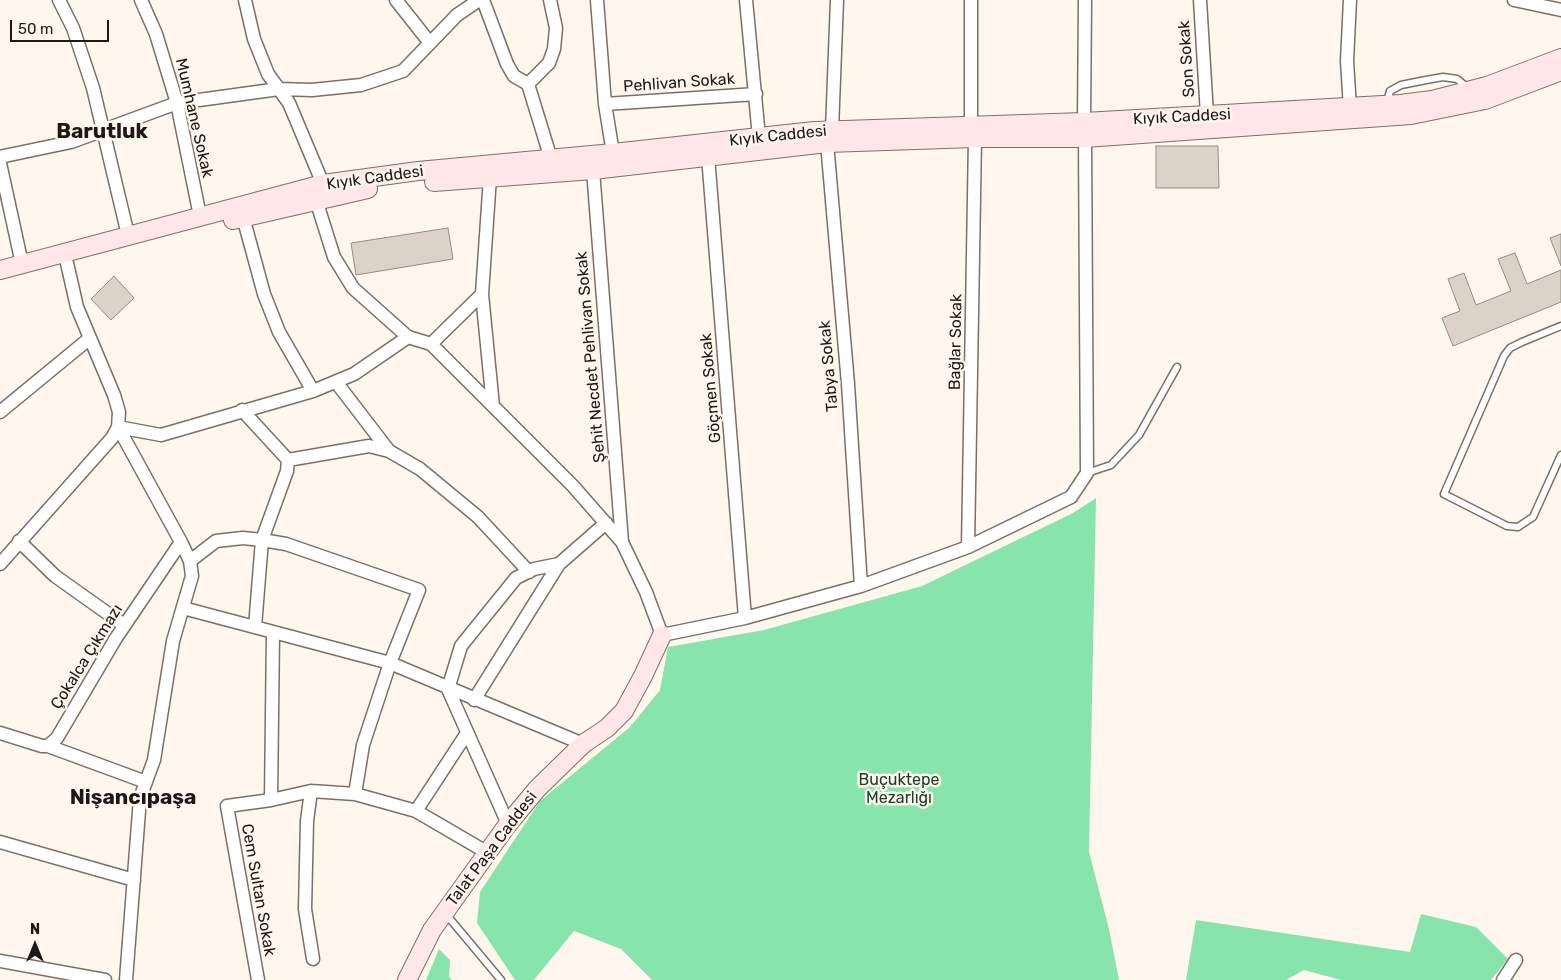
<!DOCTYPE html>
<meta charset="utf-8">
<style>
body{margin:0}
#map{position:relative;width:1561px;height:980px;overflow:hidden;background:#fff7ee;font-family:Rubik,sans-serif}
canvas{display:block}
.north{position:absolute;left:10px;top:920px;width:50px;height:50px;-webkit-text-stroke:4px #fff7ee;paint-order:stroke;rotate:0deg;font-size:14px;font-weight:700;line-height:20px;text-align:center;color:#1c1815}
.north::after{content:'';display:block;margin:auto;width:18px;height:22px;background:#1c1815;clip-path:polygon(50% 0,100% 100%,50% 72%,0 100%)}
.scale{position:absolute;left:10px;top:20px;width:99px;height:22px;box-sizing:border-box;border:2px solid #1c1815;border-top:0;padding-left:6px;font-size:15px;line-height:18px;white-space:nowrap;color:#1c1815;-webkit-text-stroke:4px #fff7ee;paint-order:stroke}
</style>
<div id="map">
<canvas width="1561" height="980"></canvas>
<div class="north">N</div>
<div class="scale">50 m</div>
</div>
<script>
const context = document.querySelector('canvas').getContext('2d');
context.lineJoin = 'round';
function paint(path, color) { context.fillStyle = color; context.fill(path, 'evenodd'); }
const poly = rows => new Path2D(rows.map(r => 'M' + r).join(''));
function trace(path, color, width, dash) { context.strokeStyle = color; context.lineWidth = width; context.lineCap = dash ? 'butt' : 'round'; context.setLineDash(dash || []); context.stroke(path); }
function write(font, color, halo, rows, align = 'center') {
  context.font = font + ' Rubik,sans-serif'; context.lineWidth = 5; context.setLineDash([]); context.textBaseline = 'middle'; context.strokeStyle = halo; context.fillStyle = color; for (const [text, x, y, turn = 0] of rows) {
    context.save(); context.translate(x, y); context.rotate((+turn || 0) * Math.PI / 180); context.textAlign = isNaN(turn) ? turn : align; if (halo) context.strokeText(text, 0, 0); context.fillText(text, 0, 0); context.restore();
  }
}
const green = poly([
 [1096,498,1089,852,1109,929,1119,980,652,980,621,949,574,931,534,980,515,980,477,923,480,892,540,801,630,727,660,690,668,647,764,630,922,586,1073,513],
 [1421,914,1476,927,1508,959,1491,980,1341,980,1304,970,1286,980,1186,980,1196,920,1410,952],
 [439,949,450,960,449,977,452,980,426,980]
]);
const building = poly([
 [1156,146,1218,146,1219,188,1156,188,1156,146],
 [448,228,453,259,356,275,351,243,448,228],
 [1561,234,1561,266,1550,238,1561,234],
 [1515,253,1527,284,1561,270,1561,302,1453,346,1442,318,1460,311,1448,279,1464,273,1476,305,1511,291,1498,259,1515,253],
 [114,276,134,298,111,320,91,299,114,276]
]);
const lane = poly([
 [1387,102,1390,91,1401,85,1426,80,1443,77,1457,79,1468,88],
 [1561,326,1522,342,1510,348,1504,356,1444,494,1507,526,1518,527,1533,517,1561,455],
 [1087,473,1111,465,1139,435,1177,367],
 [445,913,501,980]
]);
const street = poly([
 [59,0,73,28,93,88,128,235],
 [141,0,156,34,177,103,200,216],
 [245,0,254,39,268,74,289,103,323,184],
 [396,0,430,43],
 [483,0,507,64,514,76,528,84],
 [550,0,556,28,554,49,549,63,528,84,551,159],
 [597,0,605,104,613,153],
 [746,0,759,137],
 [1200,0,1207,115],
 [1514,0,1561,10],
 [605,104,756,94],
 [1350,108,1347,61,1350,0],
 [1084,122,1085,0],
 [971,125,971,0],
 [832,130,837,0],
 [827,143,848,384,861,586],
 [708,156,745,618],
 [0,157,71,142,177,103,279,89,312,90,361,85,403,71,457,15,479,0],
 [0,163,22,264],
 [593,170,622,542],
 [490,177,482,294,493,406],
 [316,200,334,257,353,288,408,337,431,344,573,486,622,542,646,592,662,635,745,618,861,586,968,547,1071,497,1087,473,1085,138],
 [243,217,264,294,279,332,313,391],
 [431,344,482,294],
 [336,382,389,451],
 [242,410,288,460,287,471,262,540,255,627],
 [0,412,90,338],
 [288,460,369,446,389,451,420,469,478,517,529,572],
 [19,541,55,576,124,625],
 [968,547,975,138],
 [190,561,216,541,243,538,262,540,286,544,419,590,390,663,363,745,355,794],
 [0,564,112,438,118,427,119,412,114,395,77,307,67,263],
 [183,608,390,663,583,744],
 [474,700,559,564],
 [0,733,42,746,48,746,57,738,116,638,181,542],
 [48,746,146,782],
 [311,791,307,821,305,909,313,959],
 [271,800,273,632],
 [416,811,467,733],
 [508,824,448,689,461,646,516,578,534,569,559,564,606,523],
 [0,842,134,880],
 [0,961,105,980],
 [126,980,140,798,154,760,173,641,192,576,190,561,181,542,118,427,161,435,313,391,354,374,408,337],
 [258,980,227,806,271,800,311,791,355,794,416,811,488,853],
 [1503,980,1516,960]
]);
const secondary = poly([
 [434,182,593,170,827,143,975,138,1085,138,1411,115,1485,100,1561,71],
 [233,220,368,189],
 [0,270,323,184,418,171,613,153,814,131,1084,122,1400,104,1432,100,1487,86,1561,58],
 [407,980,432,930,508,824,537,789,583,744,607,728,624,711,643,676,662,635]
]);
const streetNames = [
 ["Son Sokak",1187,59,-94],
 ["Pehlivan Sokak",679,83,-4],
 ["Kıyık Caddesi",1182,117,-3],
 ["Mumhane Sokak",194,118,77],
 ["Kıyık Caddesi",778,136,-6],
 ["Kıyık Caddesi",375,178,-8],
 ["Bağlar Sokak",956,342,-89],
 ["Şehit Necdet Pehlivan Sokak",591,357,-95],
 ["Tabya Sokak",829,366,-95],
 ["Göçmen Sokak",711,388,-95],
 ["Çokalca Çıkmazı",87,657,-58],
 ["Talat Paşa Caddesi",492,849,-53],
 ["Cem Sultan Sokak",258,890,80]
];
const parkNames = [
 ["Buçuktepe",899,780],
 ["Mezarlığı",899,798]
];
const districtNames = [
 ["Barutluk",102,132],
 ["Nişancıpaşa",133,798]
];
paint(green, '#88e4ad');
paint(building, '#dcd2c8');
trace(building, '#948b81', 1);
trace(lane, '#797067', 9);
trace(street, '#797067', 15);
trace(secondary, '#797067', 20);
trace(lane, '#fff', 6);
trace(street, '#fff', 12);
trace(secondary, '#ffe7e8', 18);
write('16px', '#1c1815', '#fff7ee', streetNames);
write('16px', '#18412a', '#fff7ee', parkNames);
write('bold 21px', '#1c1815', '#fff7ee', districtNames);
</script>
